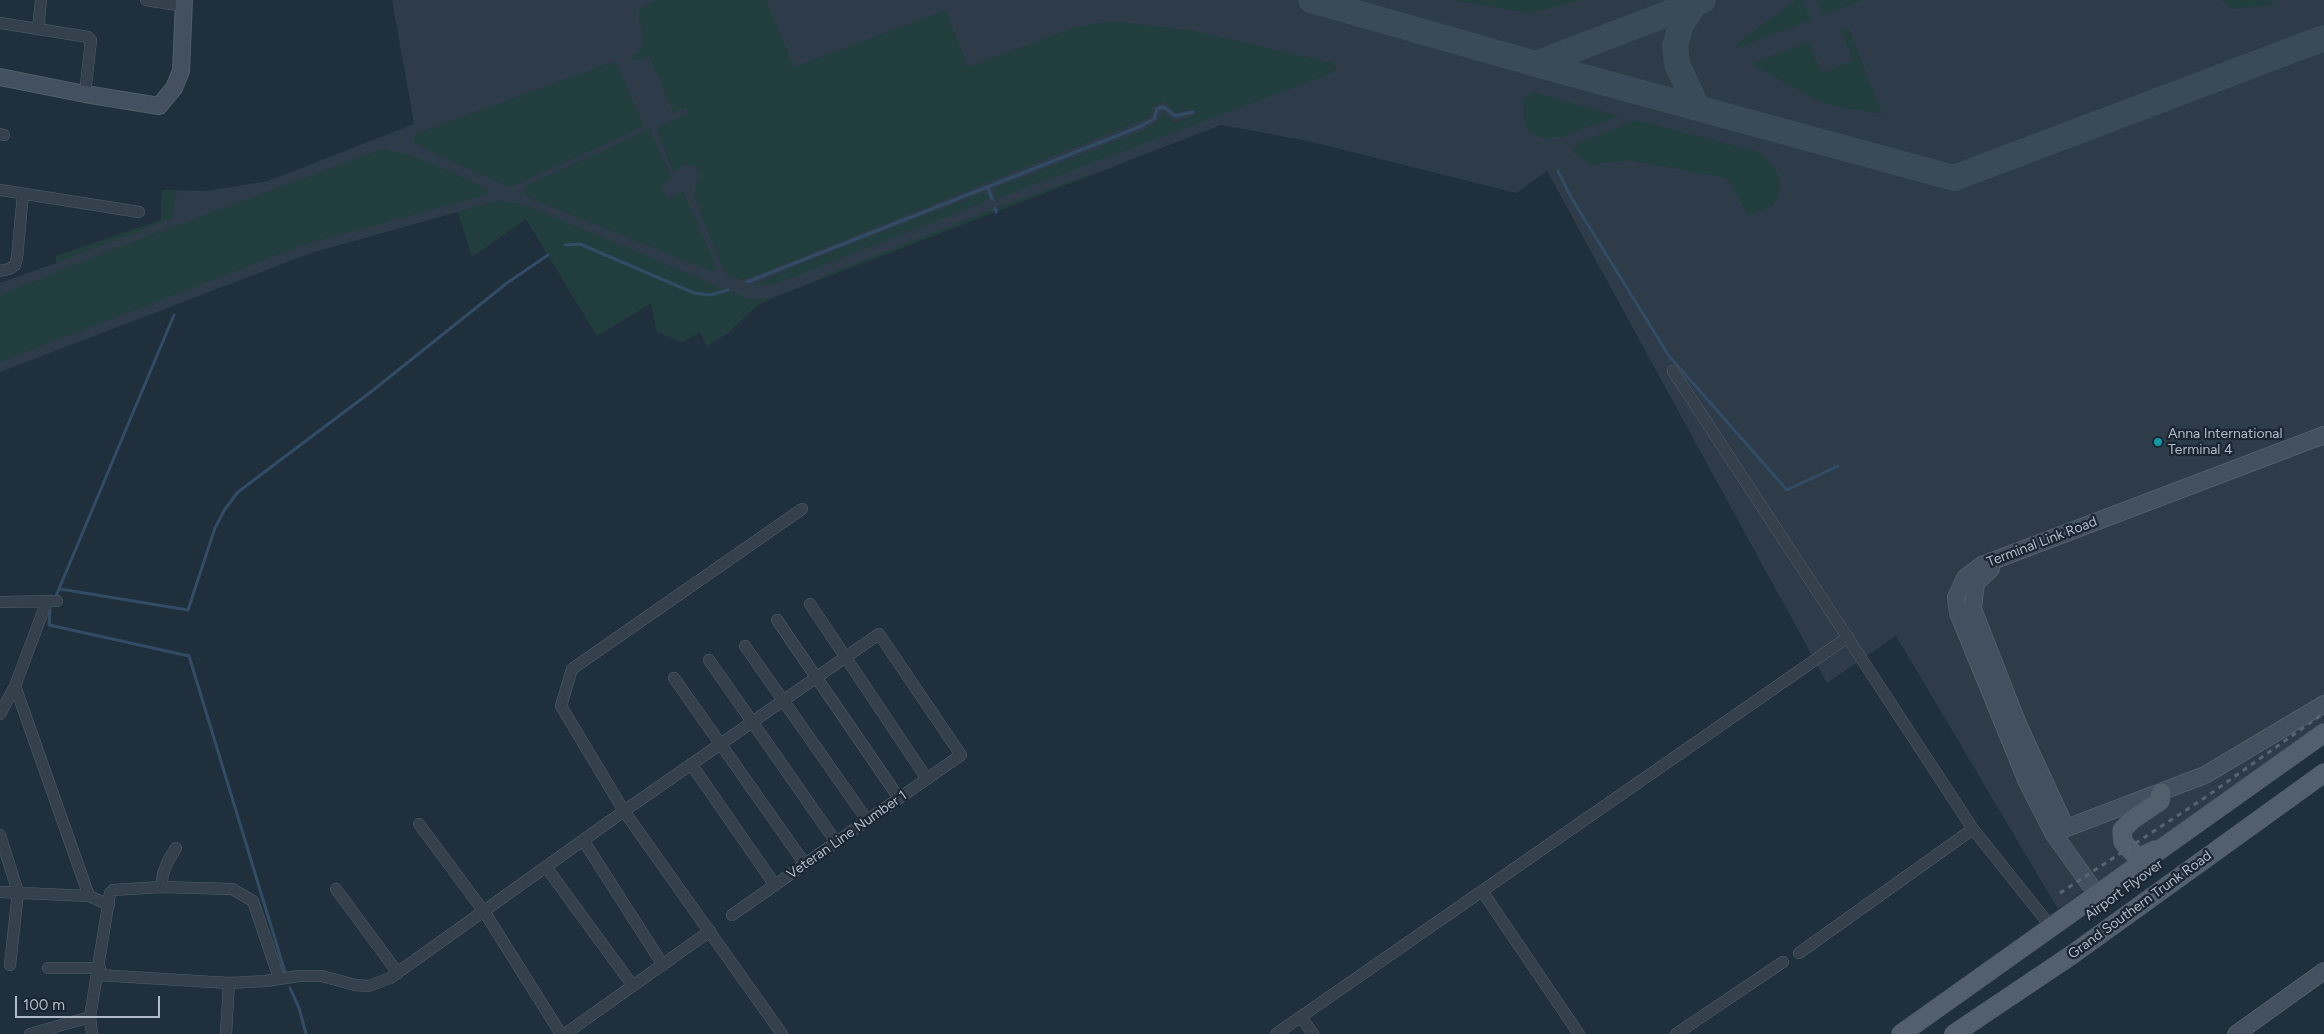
<!DOCTYPE html>
<style>
body{margin:0}
#map{position:relative;width:2324px;height:1034px;overflow:hidden;background:#202f3c;font-family:Figtree,sans-serif}
canvas{display:block}
.scale{position:absolute;left:15px;top:996px;width:145px;height:22px;box-sizing:border-box;border:2px solid #afbbc8;border-top:0;padding-left:6px;font-size:15px;line-height:18px;white-space:nowrap;color:#afbbc8;-webkit-text-stroke:4px #192531;paint-order:stroke}
</style>
<div id="map">
<canvas width="2324" height="1034"></canvas>
<div class="scale">100 m</div>
</div>
<script>
const context = document.querySelector('canvas').getContext('2d');
context.lineJoin = 'round';
function paint(path, color) { context.fillStyle = color; context.fill(path, 'evenodd'); }
const poly = rows => new Path2D(rows.map(r => 'M' + r).join(''));
function trace(path, color, width, dash) { context.strokeStyle = color; context.lineWidth = width; context.lineCap = dash ? 'butt' : 'round'; context.setLineDash(dash || []); context.stroke(path); }
function write(font, color, halo, rows, align = 'center') {
  context.font = font + ' Figtree,sans-serif'; context.lineWidth = 4.5; context.setLineDash([]); context.textBaseline = 'middle'; context.strokeStyle = halo; context.fillStyle = color; for (const [text, x, y, turn = 0] of rows) {
    context.save(); context.translate(x, y); context.rotate((+turn || 0) * Math.PI / 180); context.textAlign = isNaN(turn) ? turn : align; if (halo) context.strokeText(text, 0, 0); context.fillText(text, 0, 0); context.restore();
  }
}
const airport = poly([
 [392,0,2324,0,2324,725,2058,909,1896,636,1827,683,1547,171,1516,193,1308,141,1221,125,772,298,756,306,728,333,707,346,700,332,683,342,657,332,651,303,597,336,526,219,472,257,458,212,311,253,0,372,0,283,56,263,56,256,161,220,162,190,207,191,268,181,414,124]
]);
const green = poly([
 [656,0,766,0,794,67,946,10,968,67,1073,28,1098,23,1121,22,1189,30,1334,63,1336,67,1335,71,1324,76,995,199,995,191,998,187,1144,130,1154,124,1163,113,1175,122,1195,115,1192,108,1176,113,1165,102,1156,105,1151,107,1153,112,1148,118,742,281,726,273,723,269,699,210,694,195,698,174,695,166,687,164,673,172,656,128,688,114,686,107,673,112,649,56,634,61,632,55,637,53,642,46,643,39,638,14,641,8],
 [1452,0,1580,0,1529,13],
 [1796,0,1802,0,1811,20,1735,49,1739,42],
 [1815,0,1862,0,1822,15],
 [2221,0,2272,0,2273,5,2231,9],
 [1848,27,1882,114,1839,107,1821,102,1751,64,1808,42,1822,73,1853,61,1841,29],
 [616,61,644,126,518,184,509,187,424,148,414,142,414,137,418,133],
 [1531,92,1619,116,1561,137,1553,137,1548,140,1528,131,1524,122,1523,100],
 [1636,120,1751,150,1761,154,1772,164,1779,177,1780,188,1777,200,1772,206,1748,215,1727,178,1629,160,1590,165,1573,152,1577,144],
 [650,129,672,179,661,185,668,199,683,192,715,263,716,271,708,270,530,198,524,193,527,186,538,180],
 [382,149,409,155,438,166,479,185,489,192,486,195,306,244,0,362,0,295,106,252],
 [1135,159,1053,190,999,211,998,207],
 [162,190,177,190,173,218,56,263,56,256,161,220],
 [982,193,986,194,989,200,791,278,774,284,753,285,797,265],
 [499,200,523,204,746,298,756,300,772,298,756,306,728,333,707,346,700,332,683,342,657,332,651,303,597,336,526,219,472,257,458,212],
 [991,210,993,213,804,286,831,273]
]);
const stream = poly([
 [1558,171,1572,199,1669,356,1787,490,1838,466],
 [988,187,992,199],
 [995,208,996,212],
 [565,245,580,244,694,293,710,295,728,290],
 [747,282,1139,127,1154,119,1157,109,1164,107,1175,116,1193,112],
 [60,589,188,610,215,528,225,509,238,492,372,391,507,283,548,255],
 [56,596,174,315],
 [50,610,49,625,189,656,285,972],
 [290,988,299,1008,306,1034]
]);
const taxiway = poly([
 [1311,0,1536,64,1954,178,2324,38],
 [1695,3,1681,25,1675,46,1677,64,1697,107],
 [1536,64,1703,0]
]);
const street = poly([
 [146,0,183,6],
 [0,23,88,37,91,40,85,94],
 [38,29,41,0],
 [0,134,4,135],
 [0,190,139,212],
 [0,271,9,269,15,265,17,258,23,194],
 [1673,371,1973,829,2052,928],
 [0,602,57,601],
 [810,604,927,779],
 [777,620,899,798],
 [745,646,867,820],
 [709,660,836,842],
 [674,678,805,864],
 [15,686,89,896],
 [0,714,15,686,47,601],
 [691,764,775,885],
 [419,824,485,913,561,1034],
 [0,835,18,892,10,965],
 [583,840,663,965],
 [546,867,633,986],
 [161,887,163,874,168,861,176,848],
 [336,889,398,973],
 [1482,891,1579,1034],
 [0,892,89,896,109,905],
 [1799,953,1973,829],
 [48,968,100,968],
 [98,975,229,983,266,981,299,976,322,976,355,985,369,986,390,978,624,811,879,634,961,755,732,915],
 [1301,1017,1313,1034],
 [30,1034,90,1017],
 [92,1034,90,1017,110,893,113,890,161,887,232,889,253,901,279,978],
 [226,1034,229,983],
 [565,1034,710,931],
 [782,1034,624,811,561,706,572,669,802,509],
 [1276,1034,1848,637],
 [1676,1034,1783,962]
]);
const secondary = poly([
 [0,77,85,94,159,106,174,88,181,71,184,0],
 [1991,569,1976,583,1973,609,2018,724,2066,828],
 [2056,832,2205,775,2324,704],
 [2098,896,2053,833,2027,782,1958,613,1956,597,1965,578,1982,565,2324,435],
 [2236,1034,2324,971]
]);
const primary = poly([
 [2155,850,2138,858,2123,842,2122,830,2132,820,2160,801,2161,793],
 [1901,1034,2324,733],
 [1954,1034,2073,954,2324,773]
]);
const rail = poly([
 [2060,893,2203,799,2324,713]
]);
const markers = [
 [2158,442,5,"#0f9aa8"]
];
const poiNames = [
 ["Anna International",2168,434],
 ["Terminal 4",2168,450]
];
const streetNames = [
 ["Terminal Link Road",2042,542,-21],
 ["Veteran Line Number 1",847,835,-35],
 ["Airport Flyover",2124,890,-36],
 ["Grand Southern Trunk Road",2140,905,-36]
];
paint(airport, '#2e3c49');
paint(green, '#223d3d');
trace(stream, '#324c66', 3);
trace(taxiway, '#3b4a58', 26);
trace(street, '#525e6a', 12);
trace(secondary, '#525e6a', 18);
trace(primary, '#404c58', 20);
trace(street, '#34404c', 11);
trace(secondary, '#425060', 16);
trace(primary, '#525f6d', 19);
trace(rail, '#566574', 3, [5, 5]);
for (const [x, y, r, color] of markers) { const dot = new Path2D(); dot.arc(x, y, r, 0, 2 * Math.PI); context.fillStyle = color; context.fill(dot); trace(dot, '#192531', 2); }
write('14px', '#afbbc8', '#192531', poiNames, 'left');
write('14px', '#afbbc8', '#192531', streetNames);
</script>
